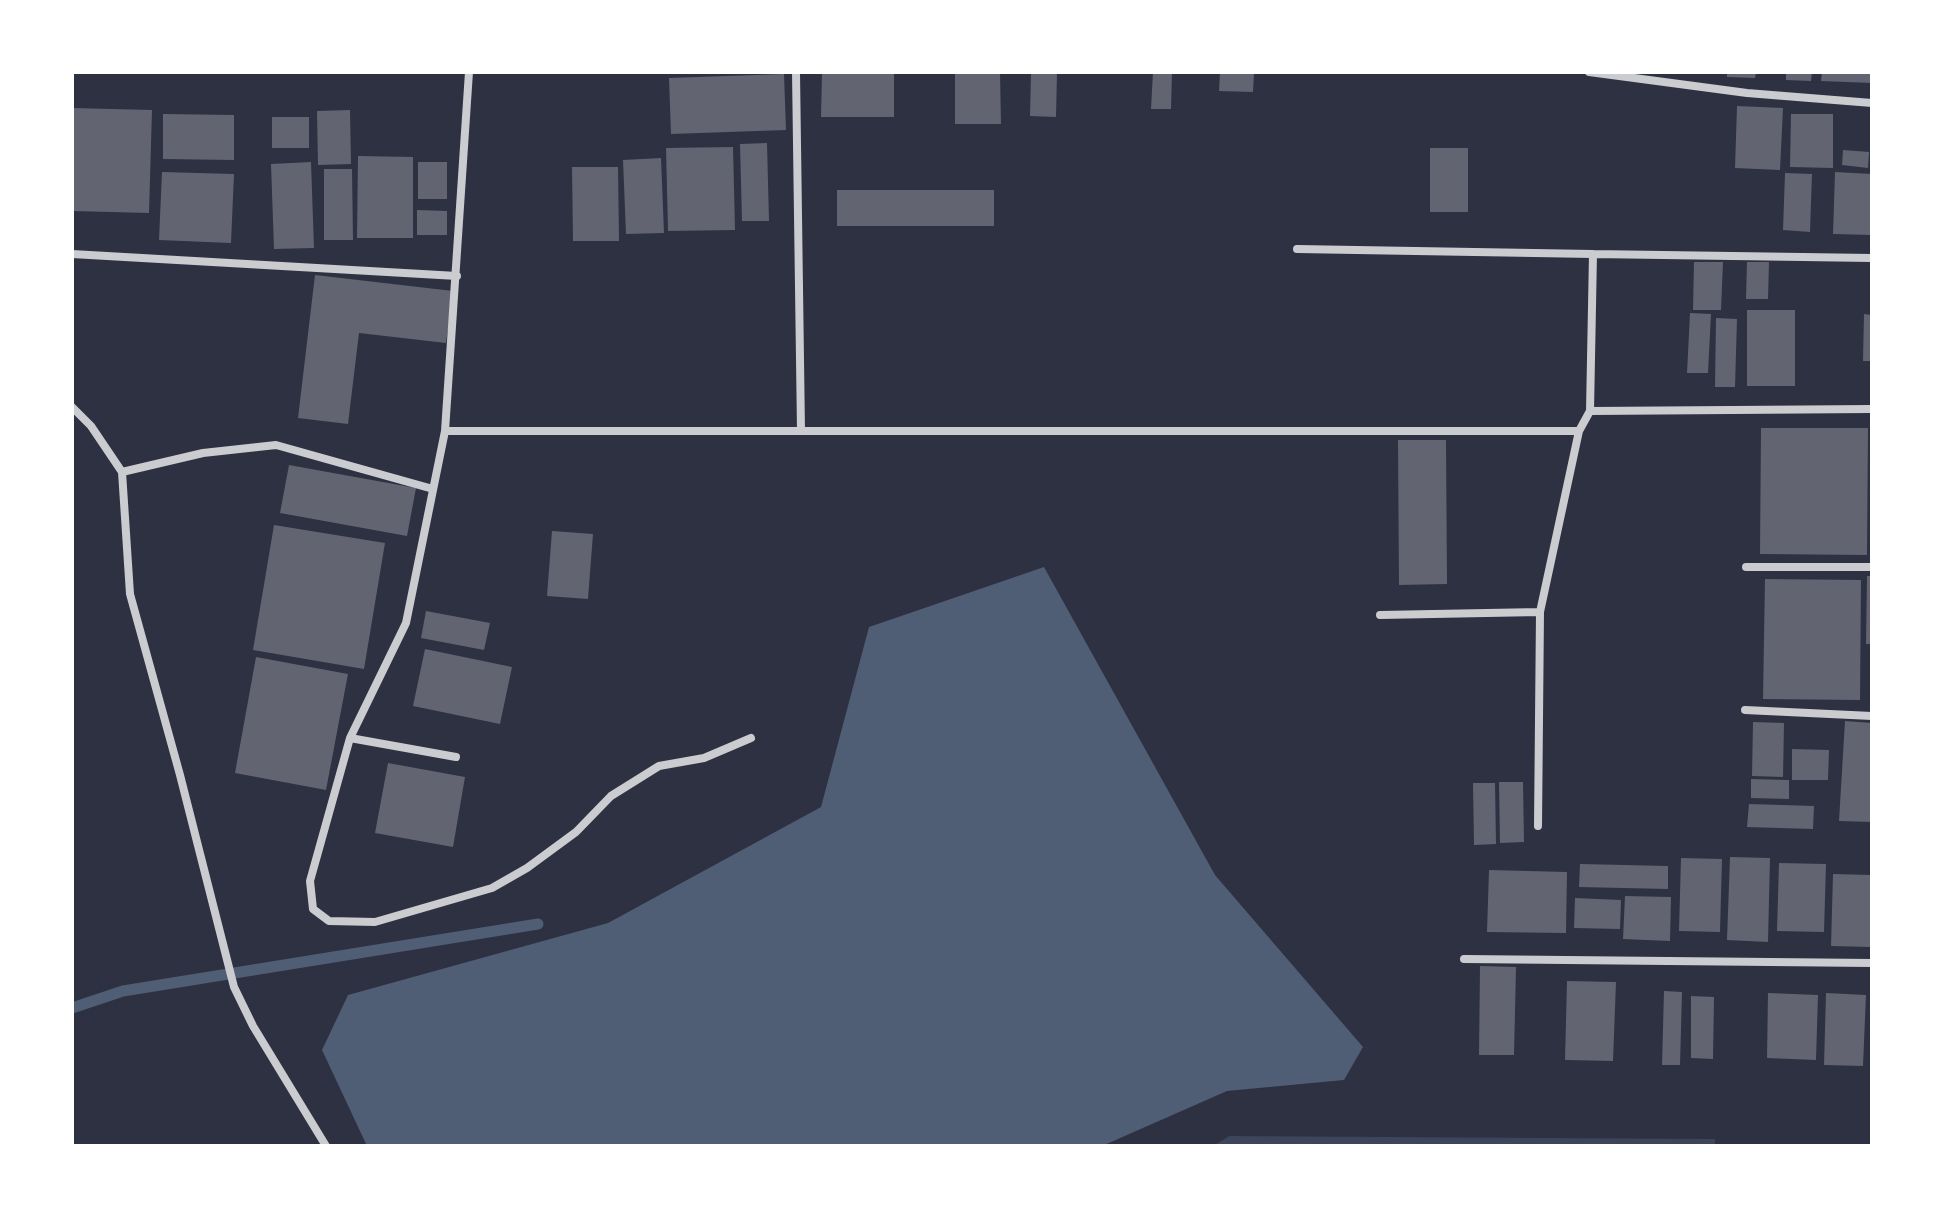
<!DOCTYPE html>
<style>
body{margin:0}
#map{position:relative;width:1944px;height:1218px;overflow:hidden;background:#2d3142;font-family:"Open Sans",sans-serif}
canvas{display:block}
.frame{position:absolute;inset:0;border:74px solid #fff;pointer-events:none}
</style>
<div id="map">
<canvas width="1944" height="1218"></canvas>
<div class="frame"></div>
</div>
<script>
const context = document.querySelector('canvas').getContext('2d');
context.lineJoin = 'round';
function paint(path, color) { context.fillStyle = color; context.fill(path, 'evenodd'); }
const poly = rows => new Path2D(rows.map(r => 'M' + r).join(''));
function trace(path, color, width, dash) { context.strokeStyle = color; context.lineWidth = width; context.lineCap = dash ? 'butt' : 'round'; context.setLineDash(dash || []); context.stroke(path); }
const green = poly([
 [1229,1136,1715,1139,1715,1146,1213,1146]
]);
const water = poly([
 [1044,567,1215,875,1363,1047,1344,1080,1227,1091,1102,1146,367,1146,322,1050,348,995,608,923,821,807,869,627]
]);
const stream = poly([
 [72,1008,123,991,538,924]
]);
const building = poly([
 [822,72,894,72,894,117,821,117],
 [955,72,1000,72,1001,124,955,124],
 [1031,72,1057,72,1056,117,1030,116],
 [1153,72,1172,72,1171,109,1151,109],
 [1220,72,1254,73,1253,92,1219,91],
 [1727,72,1756,72,1755,78,1727,77],
 [1786,72,1812,72,1811,81,1786,80],
 [1822,72,1872,72,1872,83,1821,81],
 [784,74,786,130,671,134,669,78],
 [1737,106,1783,108,1780,170,1735,168],
 [72,108,152,110,149,213,72,211],
 [350,110,351,164,318,165,317,111],
 [163,114,234,115,234,160,163,159],
 [1791,114,1833,114,1833,168,1790,167],
 [272,117,309,117,309,148,272,148],
 [767,143,769,221,742,221,740,144],
 [733,147,735,230,668,231,666,148],
 [1430,148,1468,148,1468,212,1430,212],
 [1843,150,1869,152,1868,168,1842,165],
 [358,156,413,157,413,238,357,238],
 [661,158,664,233,626,234,623,160],
 [311,162,314,248,274,249,271,164],
 [418,162,447,162,447,199,418,199],
 [572,167,618,167,619,241,573,241],
 [324,169,352,169,353,240,324,240],
 [162,172,234,174,231,243,159,240],
 [1835,172,1872,174,1872,235,1833,234],
 [1785,173,1812,174,1810,232,1783,230],
 [837,190,994,190,994,226,837,226],
 [417,210,447,211,447,235,417,235],
 [1694,262,1723,262,1721,310,1693,310],
 [1747,262,1769,262,1768,299,1746,299],
 [315,275,453,291,446,343,359,333,348,424,298,418],
 [1747,310,1795,310,1795,386,1747,386],
 [1690,313,1711,314,1708,373,1687,373],
 [1864,314,1872,315,1872,361,1863,361],
 [1716,318,1737,319,1735,387,1715,387],
 [1761,428,1868,428,1867,555,1760,554],
 [1398,440,1446,440,1447,584,1399,585],
 [289,465,416,488,407,536,280,513],
 [274,525,385,543,364,669,253,650],
 [552,531,593,534,588,599,547,596],
 [1867,576,1872,576,1872,644,1866,644],
 [1765,579,1861,580,1860,700,1763,699],
 [426,611,490,623,484,650,421,638],
 [425,649,512,667,500,724,413,706],
 [256,657,348,674,326,790,235,773],
 [1845,721,1872,723,1872,822,1839,821],
 [1753,722,1784,723,1783,777,1752,776],
 [1792,749,1829,750,1828,780,1792,780],
 [388,763,465,777,453,847,375,833],
 [1751,779,1789,780,1789,799,1751,798],
 [1499,782,1523,782,1524,842,1500,843],
 [1473,783,1495,783,1496,844,1474,845],
 [1749,804,1814,806,1813,829,1747,827],
 [1730,857,1770,858,1768,942,1727,940],
 [1681,858,1722,859,1720,932,1679,931],
 [1779,863,1826,864,1824,932,1777,931],
 [1580,864,1668,866,1668,889,1579,887],
 [1489,870,1567,872,1566,933,1487,932],
 [1833,874,1872,875,1870,947,1831,946],
 [1625,896,1671,897,1670,941,1623,939],
 [1575,898,1621,900,1620,929,1574,928],
 [1480,966,1516,967,1514,1055,1479,1055],
 [1567,981,1616,982,1613,1061,1565,1060],
 [1664,991,1682,992,1680,1065,1662,1065],
 [1768,993,1818,995,1816,1060,1767,1058],
 [1826,993,1866,995,1863,1066,1824,1065],
 [1691,996,1714,997,1713,1059,1691,1058]
]);
const minor = poly([
 [469,72,445,431,406,623,350,738,310,881,313,909,329,921,375,922,492,888,527,868,576,832,611,796,659,766,704,758,751,738],
 [796,72,801,431],
 [1589,72,1747,93,1872,103],
 [1297,249,1593,254],
 [72,254,457,276],
 [72,407,91,426,122,472,130,594,180,775,234,987,253,1026,326,1146],
 [1590,411,1593,254,1872,258],
 [445,431,1579,431,1590,411,1872,409],
 [122,472,203,453,276,445,433,489],
 [1746,567,1872,567],
 [1380,615,1540,612],
 [1745,710,1872,716],
 [350,738,456,757],
 [1538,826,1540,612,1579,431],
 [1464,959,1872,963]
]);
paint(green, '#3c4559');
paint(water, '#4f5d75');
trace(stream, '#4f5d75', 11);
paint(building, '#626471');
trace(minor, '#caccd0', 8);
</script>
